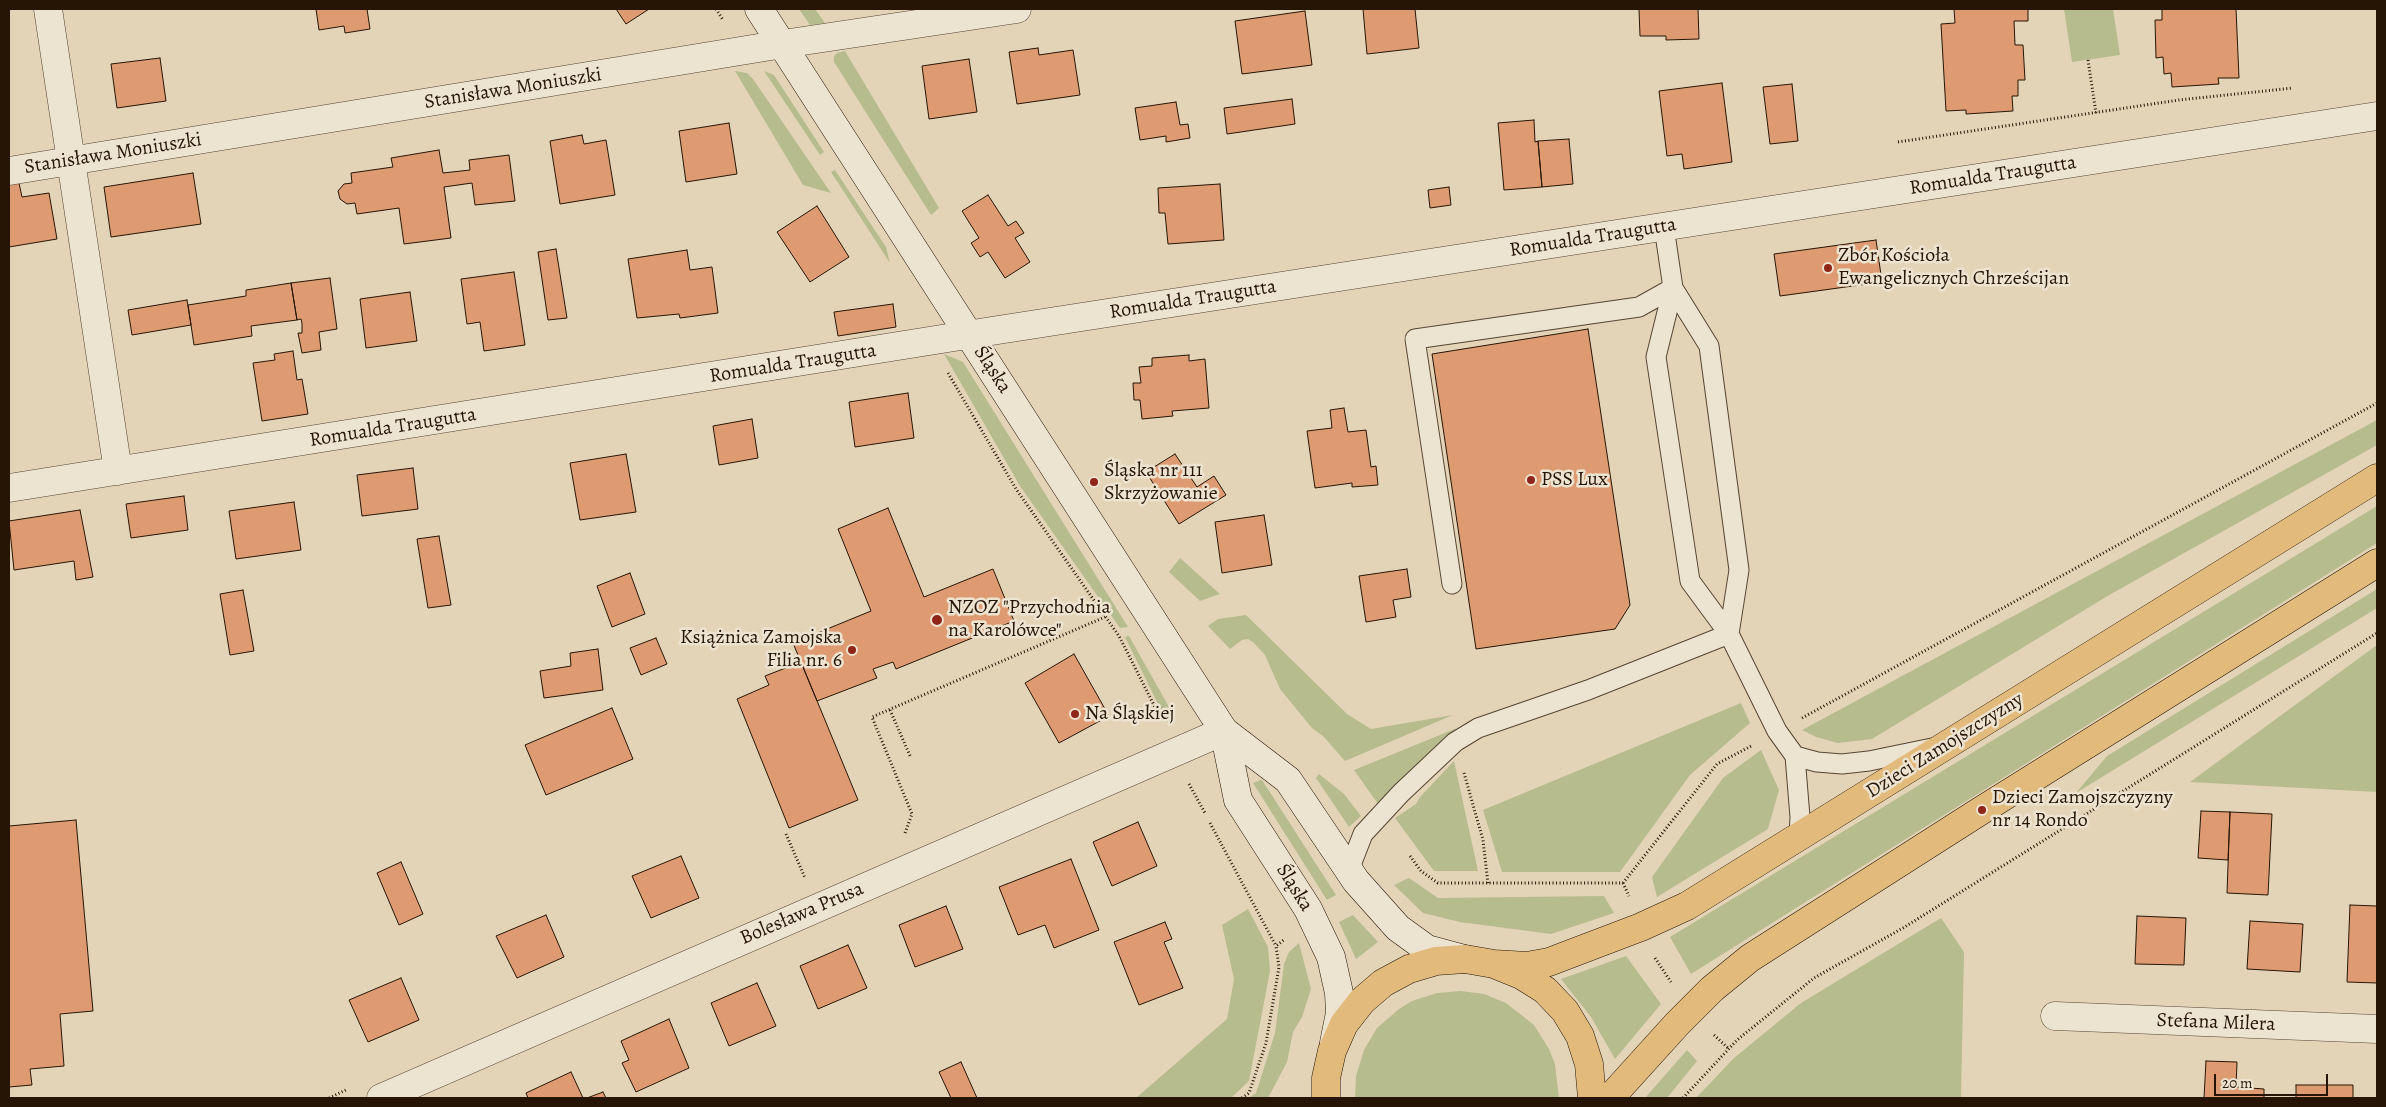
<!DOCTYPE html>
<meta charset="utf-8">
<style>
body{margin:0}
#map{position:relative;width:2386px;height:1107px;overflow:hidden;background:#e3d4b8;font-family:Alegreya,serif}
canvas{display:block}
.frame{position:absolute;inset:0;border:10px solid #261505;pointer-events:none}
.scale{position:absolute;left:2214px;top:1074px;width:114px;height:22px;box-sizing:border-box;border:2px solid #261505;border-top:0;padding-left:6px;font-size:15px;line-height:18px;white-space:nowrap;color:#261505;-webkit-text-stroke:4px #ede3d1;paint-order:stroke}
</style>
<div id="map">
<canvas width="2386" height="1107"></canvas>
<div class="frame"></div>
<div class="scale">20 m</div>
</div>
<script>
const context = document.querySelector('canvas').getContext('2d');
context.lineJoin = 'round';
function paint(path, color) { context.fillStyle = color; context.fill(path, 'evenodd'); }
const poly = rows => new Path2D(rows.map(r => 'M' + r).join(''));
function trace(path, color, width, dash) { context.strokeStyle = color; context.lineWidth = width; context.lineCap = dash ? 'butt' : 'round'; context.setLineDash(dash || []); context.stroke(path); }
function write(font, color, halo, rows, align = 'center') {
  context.font = font + ' Alegreya,serif'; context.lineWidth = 5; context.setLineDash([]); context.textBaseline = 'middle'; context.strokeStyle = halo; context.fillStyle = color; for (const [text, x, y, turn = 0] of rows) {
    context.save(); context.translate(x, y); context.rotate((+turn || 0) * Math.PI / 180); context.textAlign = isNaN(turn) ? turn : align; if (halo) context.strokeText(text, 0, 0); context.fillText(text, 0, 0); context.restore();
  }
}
const green = poly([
 [799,9,815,9,825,23,810,25],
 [2064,9,2113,9,2120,55,2072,62],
 [845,51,939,208,931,215,834,62,834,56,837,53],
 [735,71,747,73,753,79,831,193,803,185],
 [764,71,774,75,824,152,820,155],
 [835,170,886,247,890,263,831,172],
 [944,354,963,362,1128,627,1120,628,1020,486],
 [2377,420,2377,445,2111,594,1872,739,1838,743,1816,737,1802,730],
 [2377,506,2377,543,1691,974,1670,937],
 [1180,558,1220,594,1200,601,1169,572],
 [2377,589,2377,608,2076,793,2107,756],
 [1246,615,1347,714,1371,729,1453,715,1345,761,1323,736,1312,728,1280,689,1265,655,1254,643,1248,639,1242,640,1230,649,1208,626,1218,619],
 [1129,636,1169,707,1171,723,1168,724,1125,637],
 [2377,645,2377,792,2190,782],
 [1741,703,1750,723,1690,775,1620,872,1502,872,1483,810],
 [1457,728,1378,804,1354,770],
 [1761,750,1779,790,1768,829,1657,897,1652,877,1723,778],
 [1454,761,1478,871,1434,871,1395,818,1416,804,1420,797],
 [1319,774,1344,794,1361,816,1349,827,1316,778],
 [1261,780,1262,780,1336,895,1327,900,1253,783],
 [1409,878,1438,898,1604,896,1614,913,1551,934,1460,922,1423,913,1394,885],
 [1248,909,1268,947,1270,971,1249,1081,1231,1098,1136,1098,1227,1019,1234,979,1222,925],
 [1353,915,1378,942,1356,959,1339,922],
 [1941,918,1964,952,1961,1098,1696,1098,1734,1058,1801,1003],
 [1299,943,1311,989,1302,1017,1293,1032,1287,1062,1268,1098,1249,1098,1256,1093,1275,1033,1284,964,1289,952],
 [1626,956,1661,1004,1615,1059,1591,1017,1561,979],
 [1461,991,1484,994,1506,1003,1534,1025,1549,1049,1555,1064,1559,1098,1355,1098,1356,1076,1364,1050,1377,1028,1399,1009,1412,1001,1437,993],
 [1687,1050,1697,1061,1667,1098,1645,1098]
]);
const building = poly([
 [316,9,367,9,370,29,345,33,344,26,319,30,316,9],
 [616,9,649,9,626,24,616,9],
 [1363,9,1415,9,1419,48,1367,54,1363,9],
 [1639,9,1698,9,1699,39,1666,40,1666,36,1640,36,1639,9],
 [1954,9,2028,9,2028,21,2014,21,2015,45,2023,45,2025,80,2018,80,2018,96,2012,96,2013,111,1966,114,1966,110,1946,111,1941,24,1955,23,1954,9],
 [2162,9,2236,9,2239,78,2218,78,2219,84,2172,87,2171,73,2164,74,2163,57,2156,58,2155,20,2162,20,2162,9],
 [1305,11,1312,65,1242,74,1235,21,1305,11],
 [1038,48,1039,55,1073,50,1080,95,1017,104,1009,52,1038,48],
 [160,58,166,101,117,108,111,64,160,58],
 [969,59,977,112,929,119,922,66,969,59],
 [1722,83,1732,162,1684,169,1682,154,1667,156,1659,91,1722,83],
 [1792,84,1798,141,1770,144,1763,87,1792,84],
 [1292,99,1295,124,1227,134,1224,108,1292,99],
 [1176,102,1180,125,1188,124,1190,138,1166,142,1166,136,1140,140,1135,108,1176,102],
 [1534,120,1535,142,1538,141,1542,187,1504,190,1498,123,1534,120],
 [729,123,737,174,686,182,679,131,729,123],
 [582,135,584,144,606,140,615,195,560,204,550,141,582,135],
 [1569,139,1573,184,1542,187,1538,141,1569,139],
 [439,150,443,173,470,170,469,160,509,155,515,201,475,205,472,183,444,187,451,238,404,244,399,208,357,214,355,203,347,204,340,199,338,191,344,184,352,183,351,173,393,167,391,158,439,150],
 [193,173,201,224,111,237,104,187,193,173],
 [19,183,22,197,49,193,57,239,9,247,9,184,19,183],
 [1220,184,1224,240,1168,244,1165,213,1159,213,1158,188,1220,184],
 [1449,187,1451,205,1430,208,1428,190,1449,187],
 [988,195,1008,226,1016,221,1024,233,1015,238,1030,262,1005,278,988,252,980,257,971,243,979,238,962,211,988,195],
 [817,206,849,257,810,282,777,232,817,206],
 [1876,240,1882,282,1780,296,1774,254,1876,240],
 [556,249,567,318,548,320,538,252,556,249],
 [687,250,690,270,712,267,718,313,680,318,679,314,637,318,628,259,687,250],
 [514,272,525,345,484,351,480,322,467,324,461,279,514,272],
 [330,278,337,329,319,332,321,350,302,353,298,333,302,333,302,323,301,319,297,320,291,283,330,278],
 [291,283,297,320,251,326,252,336,194,345,188,305,246,296,246,290,291,283],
 [410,292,417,341,366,348,360,299,410,292],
 [187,300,191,325,132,335,128,310,187,300],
 [893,304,896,327,838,336,834,312,893,304],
 [1588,329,1630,605,1615,629,1476,649,1432,354,1588,329],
 [293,351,297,380,302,379,308,414,262,421,253,363,275,360,274,354,293,351],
 [1189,355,1189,361,1205,359,1209,408,1172,411,1173,416,1142,419,1140,400,1134,400,1133,383,1141,383,1139,367,1152,366,1152,358,1189,355],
 [908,393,914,438,855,447,849,402,908,393],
 [1344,408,1348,432,1366,430,1371,467,1376,466,1378,485,1352,487,1352,483,1315,488,1307,431,1332,428,1330,410,1344,408],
 [752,419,758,458,719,465,713,426,752,419],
 [626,454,636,512,580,520,570,463,626,454],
 [1175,454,1197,487,1214,476,1226,495,1179,524,1146,472,1175,454],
 [413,468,418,509,362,516,357,475,413,468],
 [184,496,188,530,131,538,126,504,184,496],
 [294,502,301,550,236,559,229,511,294,502],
 [888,508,924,597,993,569,1014,621,896,669,893,662,873,669,877,678,817,701,793,643,871,611,838,529,888,508],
 [80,510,93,577,76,580,74,561,14,570,9,521,80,510],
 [1264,515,1272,565,1222,573,1215,522,1264,515],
 [439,536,451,605,428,608,417,539,439,536],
 [1407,569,1411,597,1393,600,1396,617,1366,622,1359,576,1407,569],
 [630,573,645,614,612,627,597,586,630,573],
 [243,590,254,651,230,655,220,594,243,590],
 [656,638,667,664,641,675,630,648,656,638],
 [598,649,603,690,544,698,540,671,571,666,570,653,598,649],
 [1074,654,1109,716,1059,743,1025,683,1074,654],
 [801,662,858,800,789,828,737,699,769,685,765,676,801,662],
 [612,708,633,759,546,795,525,745,612,708],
 [2201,811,2230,812,2228,860,2198,858,2201,811],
 [2230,812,2272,814,2268,895,2227,893,2230,812],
 [76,820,93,1011,60,1014,64,1066,30,1069,32,1085,9,1087,9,826,76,820],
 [1138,822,1157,866,1112,886,1093,842,1138,822],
 [681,856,699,898,651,918,632,876,681,856],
 [1071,859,1099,930,1054,948,1045,925,1018,935,999,887,1071,859],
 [401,862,423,914,399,925,377,873,401,862],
 [2350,905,2377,906,2377,983,2347,982,2350,905],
 [946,906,963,949,915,967,899,925,946,906],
 [546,915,564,957,517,978,496,936,546,915],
 [2137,916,2186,918,2184,965,2135,964,2137,916],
 [2250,921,2303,924,2300,972,2247,969,2250,921],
 [1165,922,1172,939,1164,942,1183,988,1139,1005,1114,942,1165,922],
 [848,945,867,988,818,1009,800,966,848,945],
 [401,978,419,1020,368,1042,349,1000,401,978],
 [757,983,776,1026,729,1046,711,1003,757,983],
 [669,1019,689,1068,636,1092,622,1063,629,1060,621,1041,669,1019],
 [2206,1061,2237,1062,2236,1087,2264,1089,2264,1098,2204,1098,2206,1061],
 [961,1062,977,1098,951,1098,939,1072,961,1062],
 [571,1072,583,1098,528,1098,526,1093,571,1072],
 [2296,1085,2353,1085,2353,1098,2296,1098,2296,1085],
 [603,1092,606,1098,587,1098,603,1092]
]);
const path = poly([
 [716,9,723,20],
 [2088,60,2096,113],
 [1898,142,2179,100,2293,88],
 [948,373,1016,489,1119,636,1162,721],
 [890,710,911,758],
 [1802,718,2377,403],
 [1464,773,1483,840,1488,884],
 [1189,784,1205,813],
 [1210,823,1276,946],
 [905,833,912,814,872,717,1105,617],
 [786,834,805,878],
 [1410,856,1421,871,1438,883,1623,883],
 [1623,883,1717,764,1753,745],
 [1623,883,1629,896],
 [1655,958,1671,982],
 [1714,1035,1729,1049],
 [329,1098,348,1089],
 [1242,1098,1249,1093,1266,1043,1279,967,1276,946,1285,939],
 [1683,1098,1737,1040,1814,978,1903,928,2377,633]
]);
const lane = poly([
 [1664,227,1673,288,1656,357,1690,581,1729,634,1777,731,1795,756,1800,817,1799,836],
 [1452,584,1415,339,1639,307,1673,288,1709,346,1739,570,1729,634],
 [1795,756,1817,762,1842,764,1869,761,1932,748],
 [1349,870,1363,834,1401,793,1455,742,1478,728,1588,690,1729,634]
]);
const street = poly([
 [48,9,118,471],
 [9,171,783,44,1017,9],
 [9,488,998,330,2377,116],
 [2055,1016,2377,1029],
 [381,1098,1224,731]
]);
const secondary = poly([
 [759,9,1224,731,1288,780,1356,881,1398,928,1427,949,1464,959],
 [1224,731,1238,800,1308,909,1331,957,1339,993,1340,1013,1334,1043]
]);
const primary = poly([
 [1494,964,1527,966,1549,962,1641,927,1687,906,2377,478],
 [1326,1098,1326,1078,1332,1051,1344,1024,1362,1001,1383,983,1409,969,1436,961,1465,959,1494,964,1521,975,1545,990,1565,1011,1580,1036,1589,1064,1592,1098],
 [1610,1098,1677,1024,1712,989,1750,958,1982,810,2377,563]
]);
const markers = [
 [1828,268,5,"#8f2418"],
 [1531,480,5,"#8f2418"],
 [1094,482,5,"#8f2418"],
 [937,620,6,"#8f2418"],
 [852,650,5,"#8f2418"],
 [1075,714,5,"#8f2418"],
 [1982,810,5,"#8f2418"]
];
const streetNames = [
 ["Stanisława Moniuszki",513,89,-9],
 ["Stanisława Moniuszki",113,154,-9],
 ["Romualda Traugutta",1993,176,-9],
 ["Romualda Traugutta",1593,238,-9],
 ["Romualda Traugutta",1193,300,-9],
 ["Romualda Traugutta",793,364,-9],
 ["Śląska",992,370,57],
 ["Romualda Traugutta",393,428,-9],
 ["Dzieci Zamojszczyzny",1945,746,-32],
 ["Śląska",1294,888,58],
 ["Bolesława Prusa",802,914,-23],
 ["Stefana Milera",2216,1023,2]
];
const poiNames = [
 ["Zbór Kościoła",1838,256],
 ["Ewangelicznych Chrześcijan",1838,279],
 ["Śląska nr 111",1104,471],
 ["Skrzyżowanie",1104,494],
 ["PSS Lux",1541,480],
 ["NZOZ \"Przychodnia",948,608],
 ["na Karolówce\"",948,631],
 ["Książnica Zamojska",842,638,"right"],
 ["Filia nr. 6",842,661,"right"],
 ["Na Śląskiej",1085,714],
 ["Dzieci Zamojszczyzny",1992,798],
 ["nr 14 Rondo",1992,821]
];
paint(green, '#b6bc8d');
paint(building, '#de9b71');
trace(building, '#261505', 1);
trace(lane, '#554532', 21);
trace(street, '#554532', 29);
trace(secondary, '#261505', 29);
trace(primary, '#261505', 29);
trace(path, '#261505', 3, [1, 2.5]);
trace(lane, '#ede3d1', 19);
trace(street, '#ede3d1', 28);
trace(secondary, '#ede3d1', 28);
trace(primary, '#e2ba7c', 28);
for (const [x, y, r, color] of markers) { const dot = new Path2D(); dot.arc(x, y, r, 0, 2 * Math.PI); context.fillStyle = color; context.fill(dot); trace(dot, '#ede3d1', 2); }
write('20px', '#261505', '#ede3d1', streetNames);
write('20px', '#261505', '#ede3d1', poiNames, 'left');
</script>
